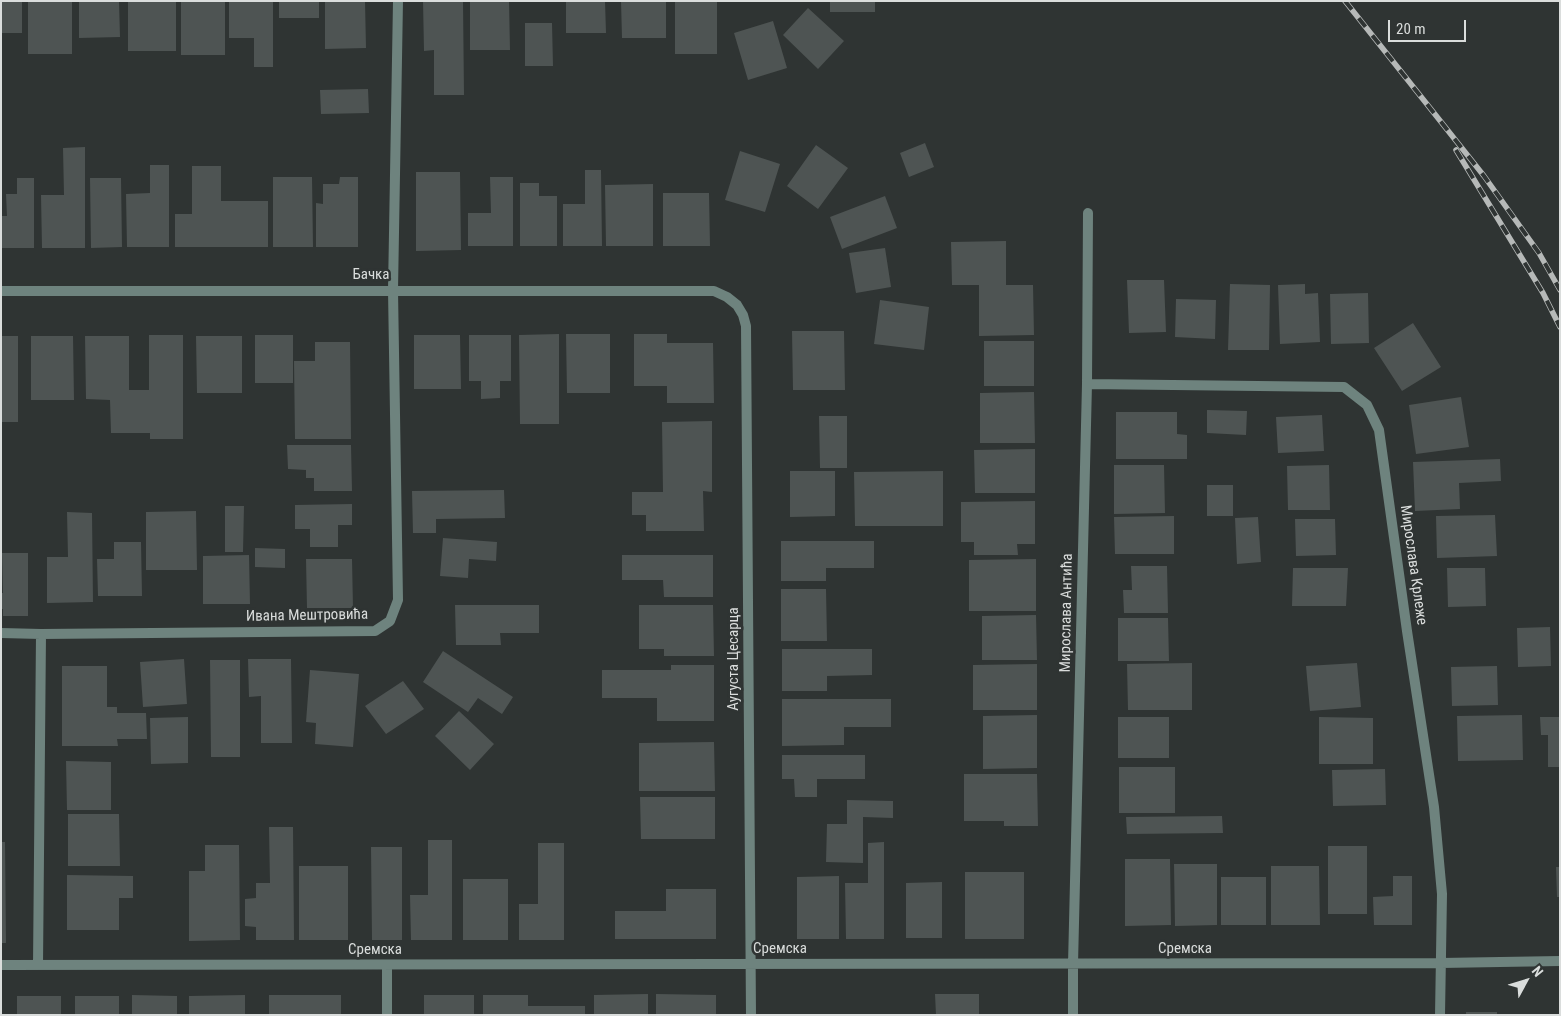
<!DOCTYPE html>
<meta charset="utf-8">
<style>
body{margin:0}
#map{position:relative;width:1561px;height:1016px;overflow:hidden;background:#2f3433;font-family:"Roboto Condensed",sans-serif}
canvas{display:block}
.frame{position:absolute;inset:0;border:2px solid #dadddc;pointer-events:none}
.north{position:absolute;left:1501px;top:956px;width:50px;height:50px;-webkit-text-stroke:4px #2f3433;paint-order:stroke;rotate:51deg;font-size:14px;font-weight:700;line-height:20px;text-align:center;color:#dadddc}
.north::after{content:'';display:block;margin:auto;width:18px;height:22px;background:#dadddc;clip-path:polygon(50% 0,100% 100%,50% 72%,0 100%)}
.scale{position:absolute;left:1388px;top:20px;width:78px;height:22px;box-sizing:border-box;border:2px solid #dadddc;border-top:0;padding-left:6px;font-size:15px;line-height:18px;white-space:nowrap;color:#dadddc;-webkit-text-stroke:4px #2f3433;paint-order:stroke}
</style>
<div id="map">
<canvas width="1561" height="1016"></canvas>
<div class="frame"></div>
<div class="north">N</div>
<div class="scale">20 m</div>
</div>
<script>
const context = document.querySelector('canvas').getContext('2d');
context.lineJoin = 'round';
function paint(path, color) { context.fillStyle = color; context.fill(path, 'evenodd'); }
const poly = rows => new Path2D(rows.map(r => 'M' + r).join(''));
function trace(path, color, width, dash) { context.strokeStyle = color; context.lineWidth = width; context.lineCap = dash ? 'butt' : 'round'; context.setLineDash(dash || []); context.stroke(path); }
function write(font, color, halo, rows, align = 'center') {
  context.font = font + ' "Roboto Condensed",sans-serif'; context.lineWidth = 5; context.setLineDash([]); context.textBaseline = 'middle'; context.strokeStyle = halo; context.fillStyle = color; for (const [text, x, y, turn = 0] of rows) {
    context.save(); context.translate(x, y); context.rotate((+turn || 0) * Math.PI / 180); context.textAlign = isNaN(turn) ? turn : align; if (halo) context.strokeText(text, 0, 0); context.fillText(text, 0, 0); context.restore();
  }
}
const building = poly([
 [1,1,22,1,22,33,1,33],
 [28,1,72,1,72,54,28,54],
 [79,1,119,1,120,37,79,38],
 [128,1,176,1,176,51,128,51],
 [181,1,225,1,225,55,181,55],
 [229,1,273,1,273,67,254,67,254,38,229,38],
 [279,1,319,1,319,18,279,18],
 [325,1,365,1,366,48,325,49],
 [423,1,463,1,464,95,434,95,434,50,424,51],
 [470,1,509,1,510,50,470,50],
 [566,1,605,1,606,33,566,33],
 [621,1,666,1,666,38,622,38],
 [675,1,717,1,717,54,675,54],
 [830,1,875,1,875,12,830,12],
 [808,8,844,41,818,69,783,35],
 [773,21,787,68,748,80,734,33],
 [525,23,552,23,553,66,525,66],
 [368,89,369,113,321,114,320,90],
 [925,143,934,167,909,177,900,153],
 [816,145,848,168,818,209,787,186],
 [85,147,85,248,42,248,41,195,64,195,63,148],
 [740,151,780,164,765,212,725,200],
 [150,165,169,165,169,247,127,247,126,194,150,193],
 [192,166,221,166,221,201,268,201,268,247,175,247,175,214,192,214],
 [585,170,601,170,602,246,563,246,563,204,585,204],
 [416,172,460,172,461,250,416,251],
 [273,177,312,177,313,247,273,247],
 [340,177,358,177,358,247,316,247,316,203,323,204,323,184,339,184],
 [490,177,513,177,513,246,468,246,468,213,491,213],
 [17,178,34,178,34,248,1,248,1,216,7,216,6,194,17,194],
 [90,178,121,178,122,247,91,248],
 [520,183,539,183,539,196,557,196,557,246,520,246],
 [653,184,653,246,606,246,605,185],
 [663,193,709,193,710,246,663,246],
 [885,196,897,228,842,249,830,217],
 [1006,241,1006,285,1033,285,1034,335,979,336,979,285,952,285,951,242],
 [885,248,891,287,856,293,849,253],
 [1127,280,1164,280,1166,332,1129,333],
 [1230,284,1270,285,1269,350,1228,350],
 [1305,284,1305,294,1318,293,1320,342,1280,344,1278,285],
 [1368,293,1369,343,1331,344,1330,294],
 [1176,299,1216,300,1215,339,1175,337],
 [880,300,929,307,924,350,874,344],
 [1413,323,1441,367,1402,391,1374,348],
 [792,331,844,331,845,390,793,390],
 [559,334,559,424,520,424,519,335],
 [566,334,610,334,610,393,567,393],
 [634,334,667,334,667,343,713,343,714,403,667,403,667,386,634,386],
 [149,335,183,335,183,439,150,439,150,433,111,433,110,400,86,399,85,336,129,336,129,390,149,390],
 [255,335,293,335,293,383,255,383],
 [414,335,460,335,461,389,414,389],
 [469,335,511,335,511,381,500,381,500,398,481,399,481,381,469,381],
 [1,336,18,336,18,422,1,422],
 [31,336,73,336,74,400,31,400],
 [196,336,242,336,242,393,197,393],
 [984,341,1034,341,1034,386,984,386],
 [315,342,350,342,351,439,295,439,294,361,315,361],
 [1034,392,1035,443,980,443,980,393],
 [1461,397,1469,447,1416,454,1409,405],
 [1207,410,1247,411,1246,435,1207,433],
 [1116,412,1177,412,1177,434,1187,435,1187,459,1116,459],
 [1322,415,1324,451,1278,453,1276,417],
 [819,416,847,416,847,468,820,468],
 [712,421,712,492,703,491,704,531,646,531,646,515,632,515,632,492,663,492,662,422],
 [287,445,351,445,352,491,314,491,314,478,306,478,306,470,288,469],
 [1035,449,1035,493,975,493,974,450],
 [1500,459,1501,481,1459,483,1460,509,1415,511,1413,462],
 [1114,465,1164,465,1165,513,1114,514],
 [1329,465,1330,510,1288,510,1287,466],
 [790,471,835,471,835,516,790,517],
 [943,471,943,526,855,526,854,472],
 [1207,485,1233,485,1233,516,1207,516],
 [504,490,505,518,436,519,436,533,413,533,412,491],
 [1035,501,1035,544,1017,544,1018,555,974,555,974,542,961,542,961,502],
 [352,504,352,525,338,525,338,547,310,547,310,529,295,529,295,505],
 [225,506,244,506,243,552,225,552],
 [196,511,197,570,146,570,146,512],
 [67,512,92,513,93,602,47,603,47,557,68,557],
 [1495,515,1497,556,1437,558,1436,516],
 [1174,516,1174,554,1115,554,1114,517],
 [1258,517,1261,562,1237,564,1235,518],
 [1295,519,1335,519,1336,555,1296,556],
 [443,538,497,542,496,561,469,559,468,578,440,576],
 [781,541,874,541,874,568,826,568,826,581,781,581],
 [114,542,141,542,142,596,98,596,97,559,114,559],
 [255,548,285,549,285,568,255,567],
 [2,553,28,553,28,616,3,616,3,609,1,609,1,593,3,593],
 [249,555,250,604,203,604,203,556],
 [622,555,713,555,713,597,664,597,663,580,622,580],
 [306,559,352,559,353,608,307,608],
 [1036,559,1036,611,969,611,969,560],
 [1131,566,1167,566,1168,613,1124,613,1123,590,1132,590],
 [1293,568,1348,568,1346,606,1292,606],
 [1447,568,1485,568,1486,606,1448,607],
 [781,589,826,589,827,641,781,641],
 [455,605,539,605,539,633,500,633,501,645,456,645],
 [639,605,713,605,714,656,664,656,664,649,639,649],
 [1036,615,1037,660,982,660,982,616],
 [1118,618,1168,618,1169,661,1118,661],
 [1550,627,1551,666,1518,667,1517,628],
 [782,649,872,649,872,675,827,676,827,691,782,691],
 [443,651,513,697,502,714,478,698,468,712,423,682],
 [184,659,187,704,143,707,140,662],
 [248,659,291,659,292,743,261,743,261,696,249,697],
 [210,660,240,660,240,757,211,757],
 [1192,663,1192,710,1128,710,1127,664],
 [1357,663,1361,707,1310,711,1306,666],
 [1037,664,1037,710,973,710,973,665],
 [671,665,714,665,714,721,657,721,657,698,602,698,602,670,671,670],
 [62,666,107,666,107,707,117,707,117,713,146,713,147,739,117,739,118,746,62,746],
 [1497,666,1498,705,1452,706,1451,667],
 [310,670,359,674,353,747,315,744,316,723,306,722],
 [403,681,424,709,386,734,365,706],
 [782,699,891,699,891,727,844,727,844,745,782,746],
 [459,711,494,744,470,770,435,736],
 [1037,715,1037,768,983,769,983,716],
 [1522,715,1523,760,1458,761,1457,716],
 [188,717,188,763,151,764,150,718],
 [1118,717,1169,717,1169,758,1118,758],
 [1319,717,1373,718,1373,764,1319,764],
 [1540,717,1560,717,1560,767,1548,767,1548,735,1541,735],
 [714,742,715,791,639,791,639,743],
 [782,755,865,755,865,779,817,779,817,797,795,797,794,779,782,779],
 [66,761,111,762,111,810,67,810],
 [1119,767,1175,767,1175,813,1119,813],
 [1385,769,1386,805,1333,806,1332,770],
 [964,774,1037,774,1038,826,1004,826,1004,821,964,821],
 [640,797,715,797,715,839,641,839],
 [847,800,893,801,893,818,863,817,863,863,826,862,827,824,847,824],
 [68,814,119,814,120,866,68,866],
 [1222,816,1223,833,1127,834,1126,817],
 [269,827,293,827,294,940,256,940,256,927,245,926,245,899,256,898,256,883,270,883],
 [428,840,452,840,452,940,411,940,410,895,428,895],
 [1,842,5,842,6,943,1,943],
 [884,842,884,939,846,939,845,883,868,883,868,843],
 [538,843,564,843,564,940,519,940,519,904,538,904],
 [205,845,239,845,240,940,189,941,189,871,205,871],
 [1328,846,1367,846,1367,914,1328,914],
 [371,847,402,847,402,940,372,940],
 [1125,859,1170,859,1171,925,1125,926],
 [1174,864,1217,864,1217,925,1175,926],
 [299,866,348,866,348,940,299,940],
 [1271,866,1319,866,1320,925,1271,925],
 [1556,867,1560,867,1560,897,1557,897],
 [965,872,1024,872,1024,939,965,939],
 [67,875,133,876,133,898,119,898,119,930,67,930],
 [839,876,839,939,797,939,797,877],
 [1393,876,1412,876,1412,925,1374,925,1373,897,1393,896],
 [1221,877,1266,877,1266,925,1221,925],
 [463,879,508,879,508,940,463,940],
 [942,882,942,938,906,938,906,883],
 [666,889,716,889,716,939,615,939,615,911,666,911],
 [648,994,648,1015,594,1015,594,995],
 [656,994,716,995,716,1015,656,1015],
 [935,994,979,994,979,1015,936,1015],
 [132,995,177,996,177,1015,132,1015],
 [245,995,245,1015,189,1015,189,996],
 [269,995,341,995,341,1015,269,1015],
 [424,995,474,995,474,1015,424,1015],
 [483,995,528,995,528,1006,585,1006,585,1015,483,1015],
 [17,996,61,996,61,1015,17,1015],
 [75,996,119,996,119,1015,75,1015],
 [1466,1012,1497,1012,1497,1015,1466,1015]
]);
const street = poly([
 [1,291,714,291,727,297,737,305,743,315,746,326,751,1015],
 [1087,384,1344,387,1367,405,1379,430,1407,631,1434,807,1442,894,1440,1015],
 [1,633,41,634,375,631,390,621,398,600,393,290,398,1],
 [1,965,1441,963,1560,961],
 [38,965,41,634],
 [387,965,387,1015],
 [1073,1015,1073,964,1087,384,1088,213]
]);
const rail = poly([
 [1345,1,1484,176,1539,253,1560,290],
 [1456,150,1543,293,1560,327]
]);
const streetNames = [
 ["Бачка",371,275],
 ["Мирослава Крлеже",1413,565,82],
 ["Мирослава Антића",1067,613,-89],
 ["Ивана Мештровића",307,616,-1],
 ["Аугуста Цесарца",734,659,-90],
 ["Сремска",780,949],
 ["Сремска",1185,949],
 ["Сремска",375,950]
];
paint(building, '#4e5453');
trace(street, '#6e837e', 10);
trace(rail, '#b6b9b8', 5.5);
trace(rail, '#2f3433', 4, [11]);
write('15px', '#dadddc', '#2f3433', streetNames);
</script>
